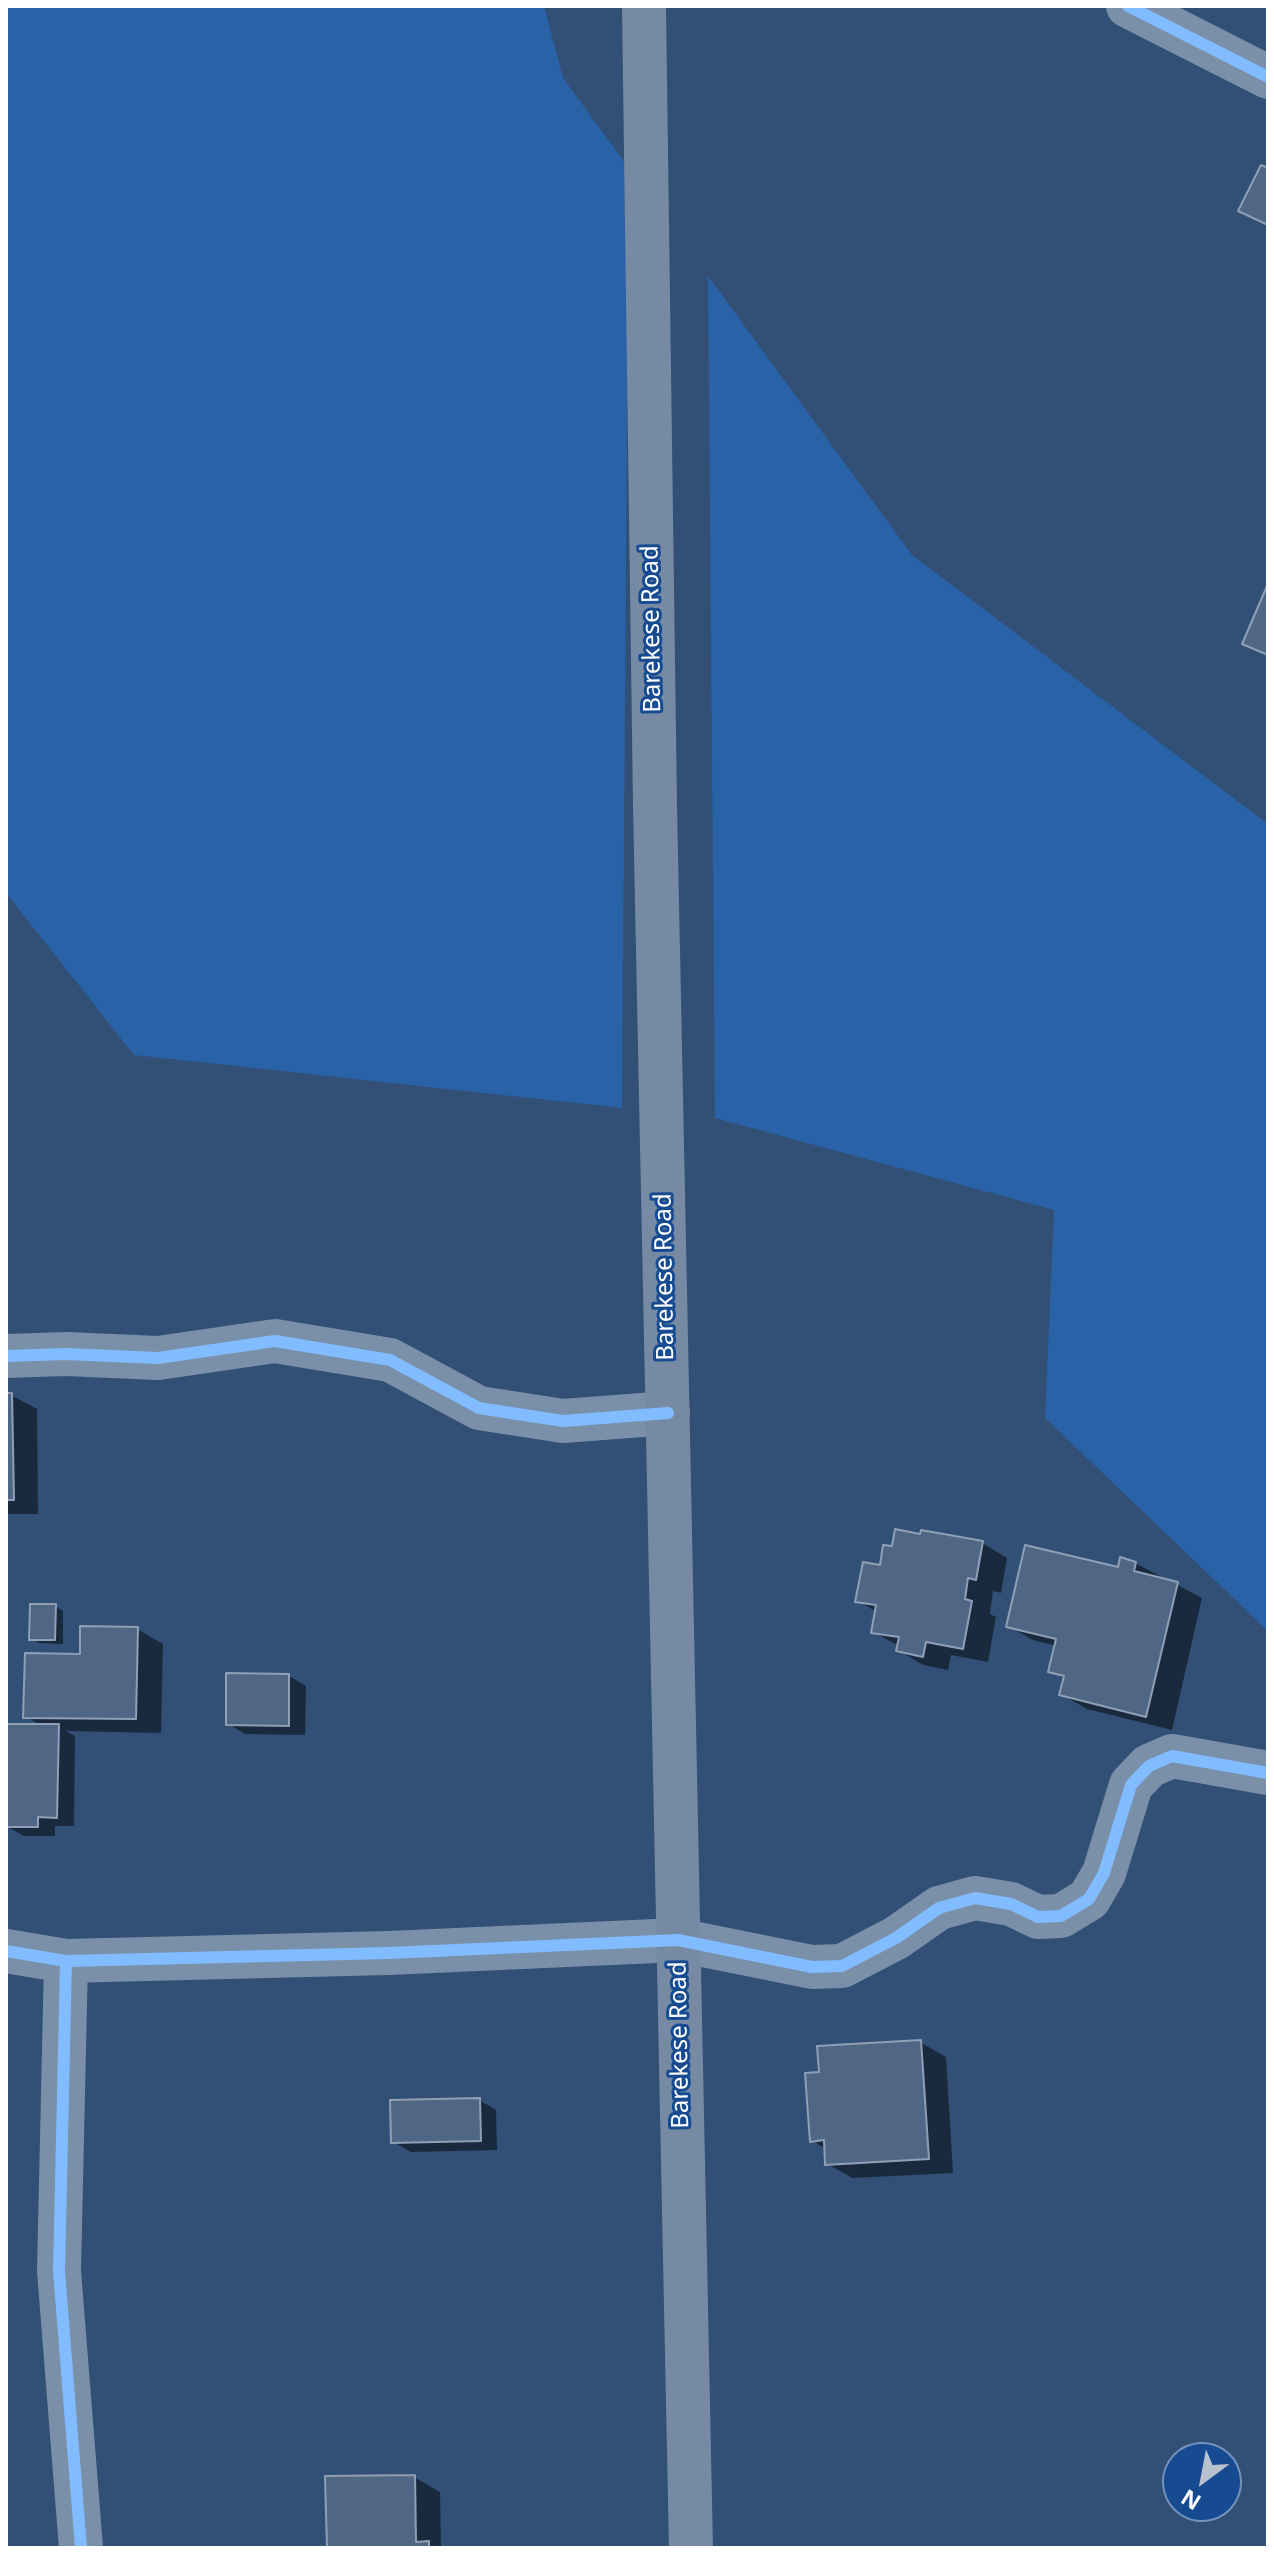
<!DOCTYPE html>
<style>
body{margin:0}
#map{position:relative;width:1274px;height:2554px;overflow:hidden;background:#324f75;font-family:"Noto Sans",sans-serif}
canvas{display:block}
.frame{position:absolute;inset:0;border:8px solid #fff;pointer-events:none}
.north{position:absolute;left:1162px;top:2442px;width:80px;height:80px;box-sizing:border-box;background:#164b91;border:2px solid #7393bd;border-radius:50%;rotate:212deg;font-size:22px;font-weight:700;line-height:32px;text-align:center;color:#fff}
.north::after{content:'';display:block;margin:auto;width:28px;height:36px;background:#b7c1cf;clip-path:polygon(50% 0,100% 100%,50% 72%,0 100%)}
</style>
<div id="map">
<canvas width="1274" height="2554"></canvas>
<div class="frame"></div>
<div class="north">N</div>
</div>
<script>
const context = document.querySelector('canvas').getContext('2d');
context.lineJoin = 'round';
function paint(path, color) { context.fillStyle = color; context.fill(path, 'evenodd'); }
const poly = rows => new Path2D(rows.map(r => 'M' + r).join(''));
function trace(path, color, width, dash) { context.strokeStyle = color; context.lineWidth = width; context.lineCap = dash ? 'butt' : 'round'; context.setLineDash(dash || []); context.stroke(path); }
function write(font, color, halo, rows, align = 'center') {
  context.font = font + ' "Noto Sans",sans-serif'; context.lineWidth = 6; context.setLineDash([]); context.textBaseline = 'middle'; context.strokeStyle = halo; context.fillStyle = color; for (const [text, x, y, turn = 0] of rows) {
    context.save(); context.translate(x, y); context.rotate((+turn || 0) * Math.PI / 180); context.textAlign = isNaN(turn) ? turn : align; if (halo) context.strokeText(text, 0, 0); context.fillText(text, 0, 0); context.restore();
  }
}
const green = poly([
 [6,6,544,6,563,78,629,168,622,1108,134,1055,6,893],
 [708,276,912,555,1268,824,1268,1631,1045,1418,1054,1210,715,1118]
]);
const shadow = poly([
 [6,1395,11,1395,37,1409,38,1514,6,1514],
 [982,1543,1007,1558,1001,1593,993,1591,990,1614,996,1617,988,1662,951,1655,948,1670,923,1665,898,1650,899,1646,873,1632,877,1612,858,1601,882,1567],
 [1135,1563,1202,1598,1172,1730,1087,1709,1061,1694,1065,1679,1051,1671,1056,1646,1033,1640,1008,1626],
 [55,1606,63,1611,63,1644,39,1643,31,1639],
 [137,1629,163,1644,161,1733,66,1731,75,1736,74,1826,55,1826,55,1836,24,1836,6,1826,6,1726,42,1726,25,1716,82,1656],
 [289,1676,306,1686,305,1735,245,1734,228,1724],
 [920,2042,946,2057,953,2173,853,2178,827,2164,826,2149,811,2140,821,2074],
 [479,2100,496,2110,497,2150,411,2152,393,2142],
 [414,2477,440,2492,441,2548,329,2548]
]);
const building = poly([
 [1261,165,1268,168,1268,225,1238,211,1261,165],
 [1267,586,1268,586,1268,655,1242,644,1267,586],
 [6,1393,12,1393,14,1500,6,1500,6,1393],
 [895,1529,920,1534,921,1530,983,1541,976,1580,968,1578,965,1599,972,1601,963,1649,926,1642,923,1657,896,1651,899,1637,871,1633,876,1605,855,1602,863,1562,880,1565,883,1545,892,1546,895,1529],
 [1025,1545,1118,1567,1120,1557,1136,1562,1134,1571,1178,1582,1146,1717,1059,1695,1064,1676,1048,1672,1056,1639,1006,1627,1025,1545],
 [30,1604,56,1604,55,1640,29,1640,30,1604],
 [80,1626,138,1627,136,1719,23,1718,25,1653,80,1654,80,1626],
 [226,1673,289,1674,289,1726,226,1725,226,1673],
 [6,1724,59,1724,57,1818,38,1817,38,1827,6,1827,6,1724],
 [921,2040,929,2159,825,2165,824,2140,810,2142,805,2073,819,2072,817,2046,921,2040],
 [480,2098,481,2141,391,2143,390,2100,480,2098],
 [415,2475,416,2542,429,2541,429,2548,327,2548,325,2476,415,2475]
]);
const minor = poly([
 [1128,6,1268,77],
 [6,1356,66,1354,158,1358,275,1341,390,1360,479,1408,563,1421,668,1413],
 [6,1951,66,1961,389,1953,678,1940,812,1967,842,1966,896,1938,939,1908,975,1898,1011,1904,1038,1917,1061,1916,1089,1899,1104,1873,1131,1785,1149,1766,1172,1756,1268,1773],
 [66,1961,59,2271,81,2548]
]);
const secondary = poly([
 [644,6,655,806,691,2548]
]);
const cycleway = poly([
 [1128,6,1268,77],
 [6,1356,66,1354,158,1358,275,1341,390,1360,479,1408,563,1421,668,1413],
 [6,1951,66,1961,389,1953,678,1940,812,1967,842,1966,896,1938,939,1908,975,1898,1011,1904,1038,1917,1061,1916,1089,1899,1104,1873,1131,1785,1149,1766,1172,1756,1268,1773],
 [66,1961,59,2271,81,2548]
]);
const streetNames = [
 ["Barekese Road",652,629,-91],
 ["Barekese Road",665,1277,-91],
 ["Barekese Road",680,2045,-91]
];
paint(green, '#2a62a7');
paint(shadow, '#0007');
paint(building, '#4f6784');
trace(building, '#8fa0b6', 2);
trace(minor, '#7a8fa8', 44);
trace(secondary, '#768aa4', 44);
trace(cycleway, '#80bcff', 12);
write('24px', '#fff', '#164b91', streetNames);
</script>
